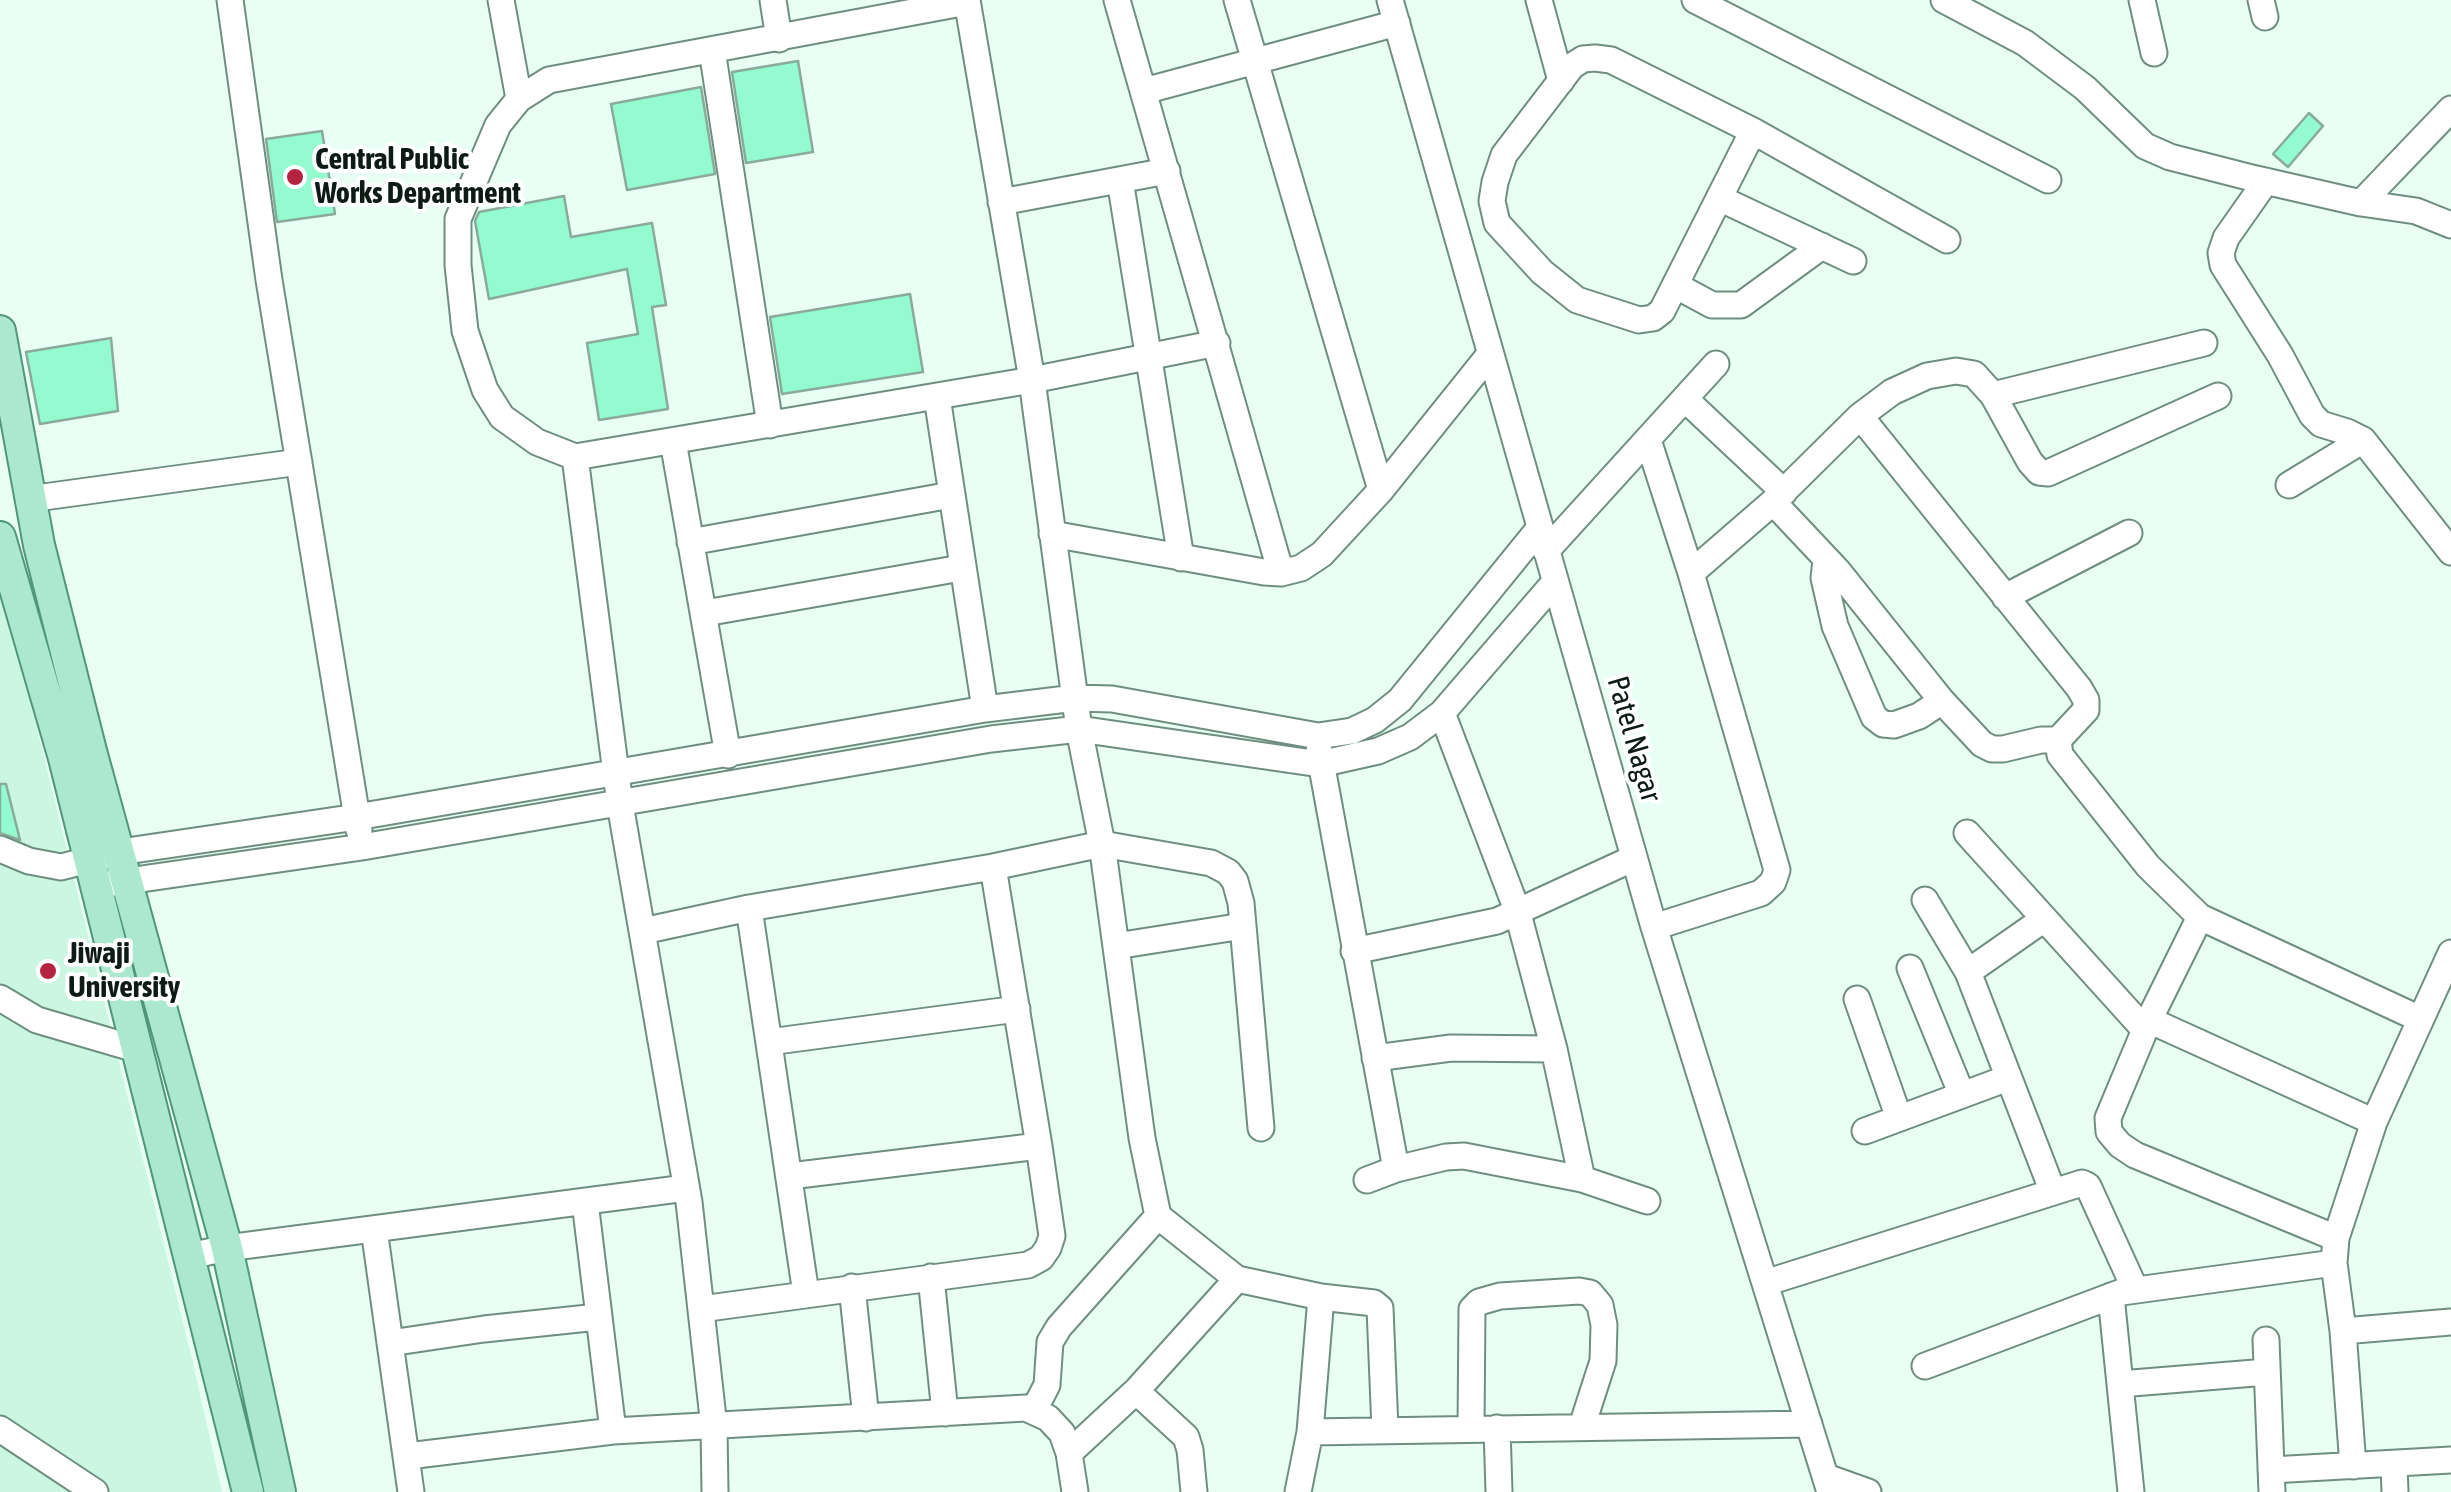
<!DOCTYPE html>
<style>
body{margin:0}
canvas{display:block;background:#e9fef4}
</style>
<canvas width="2451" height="1492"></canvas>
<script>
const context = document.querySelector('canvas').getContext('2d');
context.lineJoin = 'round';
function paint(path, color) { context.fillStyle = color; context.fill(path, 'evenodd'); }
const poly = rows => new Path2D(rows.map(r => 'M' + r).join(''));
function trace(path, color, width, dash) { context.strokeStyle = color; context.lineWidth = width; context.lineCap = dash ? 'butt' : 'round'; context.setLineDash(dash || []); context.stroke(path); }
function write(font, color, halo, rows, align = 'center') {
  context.font = font + ' "Asap Condensed",sans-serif'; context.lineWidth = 8; context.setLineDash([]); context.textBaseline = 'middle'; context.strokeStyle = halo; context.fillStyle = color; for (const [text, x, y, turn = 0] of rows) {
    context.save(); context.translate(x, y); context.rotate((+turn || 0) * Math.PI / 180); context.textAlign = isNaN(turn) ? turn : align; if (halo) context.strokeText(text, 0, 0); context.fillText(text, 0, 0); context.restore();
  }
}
const built = poly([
 [0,578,193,1363,222,1492,0,1492]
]);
const building = poly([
 [798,61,813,152,746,163,732,72,798,61],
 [701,87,715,174,627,190,611,104,701,87],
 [2309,113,2323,126,2288,167,2273,154,2309,113],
 [322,131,335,214,277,222,266,139,322,131],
 [564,196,571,237,652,223,666,305,652,307,668,409,599,420,587,343,638,334,627,269,489,299,475,221,479,212,564,196],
 [910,294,923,372,782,394,770,317,910,294],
 [111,338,118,411,40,424,26,352,111,338],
 [0,784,6,784,20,840,0,833,0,784]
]);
const minor = poly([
 [230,0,269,280,359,830],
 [501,0,519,99],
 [773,0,779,39],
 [967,0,1032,380,1079,729,1102,844,1142,1138,1158,1216,1237,1279,1321,1297,1374,1303,1380,1308,1385,1430],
 [1117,0,1281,573],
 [1237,0,1381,490],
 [1390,0,1654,927,1830,1492],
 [1539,0,1561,81],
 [1695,0,2048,180],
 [1944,0,2025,43,2085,88,2145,146,2170,157,2256,179,2361,203,2416,211,2451,225],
 [2142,0,2154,53],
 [2261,0,2265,17],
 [967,2,549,80,519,99,498,125,458,219,458,265,465,331,485,390,502,417,537,442,575,457,1032,380,1217,343],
 [712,50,770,425],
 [1144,91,1397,23],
 [1753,131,1662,311,1653,318,1639,320,1577,300,1542,272,1497,223,1492,201,1495,182,1504,155,1572,66,1583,59,1595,58,1611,60,1753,131,1947,240],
 [1120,180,1181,558],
 [2266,181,2226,238,2221,253,2223,265,2280,355,2312,415,2321,424,2347,432,2363,440,2451,552],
 [1719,198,1853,261],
 [1001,202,1167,171],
 [2361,203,2451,109],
 [1675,285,1712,305,1741,305,1822,246],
 [1993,395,2204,343],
 [937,397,985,709],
 [1685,399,1784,492],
 [1860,416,2079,688,2086,700,2086,710,2058,740,2060,755,2148,866,2200,917,2420,1019],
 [1648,440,1691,573,1777,870,1773,882,1761,893,1654,927],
 [673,441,728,755],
 [575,457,620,804,689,1202,714,1427,715,1492],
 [2289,485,2363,440],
 [29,499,299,462],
 [1773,502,1838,571,1942,701,1982,744,1992,749,2003,749,2041,740,2058,740],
 [1052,534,1264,572,1281,573,1301,568,1322,554,1381,490,1490,354],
 [690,542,951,495],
 [1546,551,1716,364],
 [1826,560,1824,578,1835,626,1874,717,1883,724,1894,725,1919,716,1942,701],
 [1691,573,1773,502,1860,416,1892,392,1927,376,1956,371,1974,374,1993,395,2030,462,2039,472,2048,473,2218,396],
 [2005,597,2129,533],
 [705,613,961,568],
 [1442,713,1517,910,1554,1049,1582,1179],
 [1319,751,1396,1169],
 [1967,833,2145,1030],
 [0,849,29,861,61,867,120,852,357,817,985,709,1075,698,1112,699,1318,736,1352,731,1375,720,1400,700,1539,529],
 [107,884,362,847,991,739,1079,729,1320,764,1378,751,1410,737,1442,713,1555,582],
 [1925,900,1968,972,2053,1192],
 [749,908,806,1294],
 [2200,917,2149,1020,2108,1118,2109,1132,2120,1145,2135,1155,2336,1238],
 [643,931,749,908,993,867,1102,844,1211,863,1228,872,1235,881,1241,903,1261,1128],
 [1116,946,1243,926],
 [1354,951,1497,921,1634,858],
 [1910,968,1962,1095],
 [1968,972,2044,919],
 [0,998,37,1020,136,1049],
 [1857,999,1899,1118],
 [2149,1020,2374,1122],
 [769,1042,1017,1009],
 [1375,1058,1451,1048,1554,1049],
 [1865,1131,2008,1078],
 [790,1176,1039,1146],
 [1367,1180,1396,1169,1446,1157,1464,1156,1582,1179,1647,1201],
 [585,1202,613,1431],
 [374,1229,411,1492],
 [189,1256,227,1248,686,1188],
 [931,1277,945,1413],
 [1765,1283,2082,1183,2088,1186,2135,1289],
 [852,1287,866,1418],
 [2111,1296,2131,1492],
 [701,1309,1028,1265,1041,1258,1048,1248,1052,1236,1039,1146,993,867],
 [2343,1331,2451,1322],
 [2266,1340,2272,1492],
 [390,1343,484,1329,598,1317],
 [1925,1366,2122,1292,2334,1263],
 [2120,1384,2267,1372],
 [1136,1391,1186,1437,1190,1450,1194,1492],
 [1034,1410,1047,1385,1050,1342,1059,1327,1158,1216],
 [1471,1428,1472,1309,1479,1302,1500,1296,1579,1291,1590,1293,1600,1305,1604,1325,1603,1361,1582,1426],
 [1497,1428,1499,1492],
 [0,1429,95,1492],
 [1310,1432,1809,1424],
 [1069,1453,1136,1391,1237,1279],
 [408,1456,613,1431,1026,1408,1048,1418,1062,1433,1069,1453,1075,1492],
 [2394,1465,2395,1492],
 [2353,1466,2343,1331,2334,1263,2336,1238,2374,1122,2451,953],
 [2271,1470,2451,1460],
 [1826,1477,1868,1492],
 [1298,1492,1310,1432,1321,1297]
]);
const major = poly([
 [0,331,39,545,91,751,227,1248,280,1492],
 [0,537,64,758,248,1492]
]);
const markers = [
 [295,177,10,"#b52343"],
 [48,971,10,"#b52343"]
];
const poiNames = [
 ["Central Public",315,160],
 ["Works Department",315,194],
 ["Jiwaji",68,954],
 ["University",68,988]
];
const streetNames = [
 ["Patel Nagar",1634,739,74]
];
paint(built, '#cbf7e2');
paint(building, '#94fbd0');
trace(building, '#8aab9c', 2.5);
trace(minor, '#6e8f80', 29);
trace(major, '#509679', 34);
trace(minor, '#fff', 25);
trace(major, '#abe8cf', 30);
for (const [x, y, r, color] of markers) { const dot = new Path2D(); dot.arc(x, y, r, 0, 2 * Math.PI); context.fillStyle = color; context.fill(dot); trace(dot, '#fff', 4); }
write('bold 30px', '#0e1b15', '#fff', poiNames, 'left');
write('30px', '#0e1b15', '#fff', streetNames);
</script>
